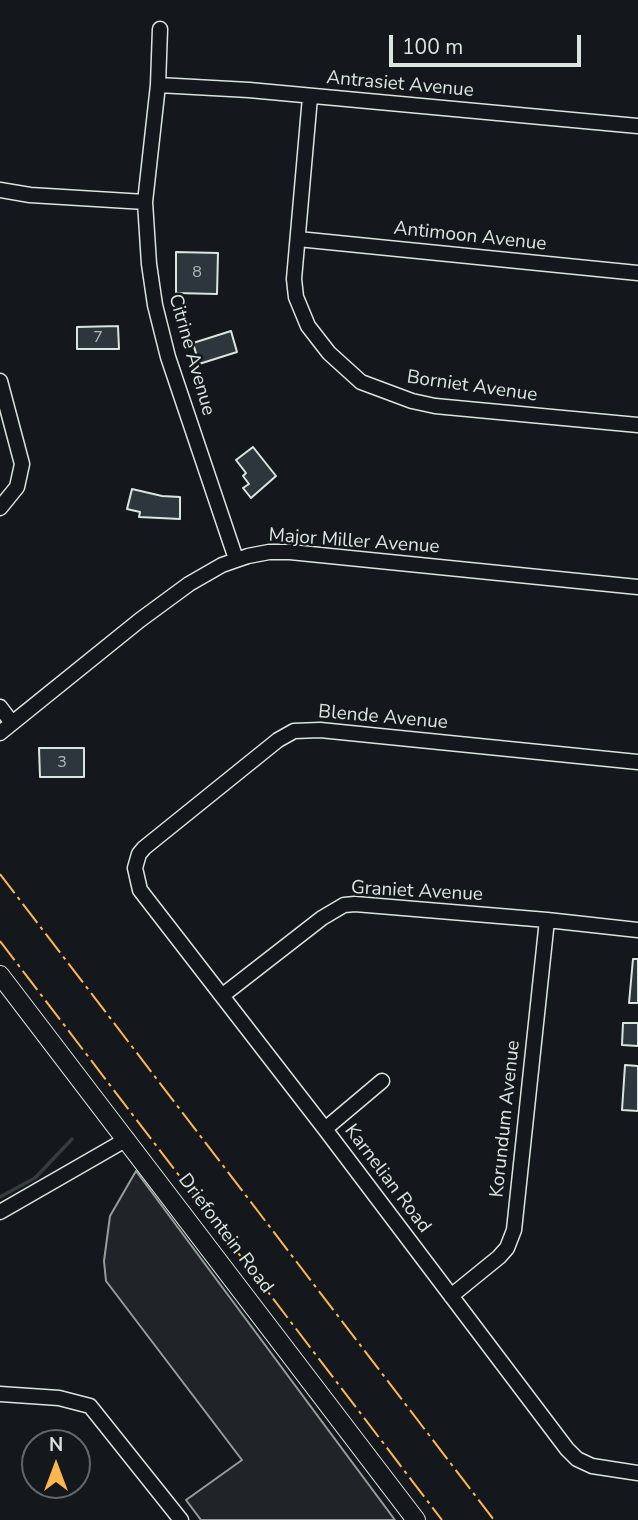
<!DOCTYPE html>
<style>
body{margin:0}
#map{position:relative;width:638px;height:1520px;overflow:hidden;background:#14181c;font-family:"Nunito Sans",sans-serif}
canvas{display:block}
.north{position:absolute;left:21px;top:1429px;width:70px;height:70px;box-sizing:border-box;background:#14181c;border:2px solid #626a69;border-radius:50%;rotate:0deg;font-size:19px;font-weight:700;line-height:28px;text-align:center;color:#d8e6dc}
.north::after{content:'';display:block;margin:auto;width:24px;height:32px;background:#ffb74d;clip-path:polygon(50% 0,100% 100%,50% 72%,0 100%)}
.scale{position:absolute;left:389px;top:35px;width:192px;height:32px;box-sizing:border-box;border:4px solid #d8e6dc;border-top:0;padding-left:9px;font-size:21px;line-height:24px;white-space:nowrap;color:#d8e6dc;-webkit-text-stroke:5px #14181c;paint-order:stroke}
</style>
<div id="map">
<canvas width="638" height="1520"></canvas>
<div class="north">N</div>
<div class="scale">100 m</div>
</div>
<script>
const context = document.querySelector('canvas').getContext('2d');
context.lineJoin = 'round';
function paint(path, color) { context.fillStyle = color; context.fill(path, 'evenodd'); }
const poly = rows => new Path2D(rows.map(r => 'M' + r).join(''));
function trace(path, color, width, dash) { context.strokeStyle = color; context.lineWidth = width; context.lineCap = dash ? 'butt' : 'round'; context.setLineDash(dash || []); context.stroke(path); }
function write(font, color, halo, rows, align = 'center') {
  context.font = font + ' "Nunito Sans",sans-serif'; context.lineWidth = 5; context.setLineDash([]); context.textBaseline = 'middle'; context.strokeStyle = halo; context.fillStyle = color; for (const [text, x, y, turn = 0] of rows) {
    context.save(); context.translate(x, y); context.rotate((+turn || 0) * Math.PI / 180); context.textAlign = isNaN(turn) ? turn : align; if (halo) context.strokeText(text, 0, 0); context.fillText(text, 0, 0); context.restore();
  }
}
const green = poly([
 [136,1171,395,1520,201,1520,186,1500,242,1460,106,1281,104,1261,110,1216,136,1171]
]);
const stream = poly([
 [0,1197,35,1178,72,1139]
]);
const building = poly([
 [176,252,218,253,217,294,176,293,176,252],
 [118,326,119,349,77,349,77,327,118,326],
 [231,331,237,352,199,364,193,343,231,331],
 [253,447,276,476,251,498,243,488,249,484,243,476,246,473,236,460,253,447],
 [132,489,162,496,180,497,180,519,139,517,140,512,127,509,132,489],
 [39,748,84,748,84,777,40,777,39,748],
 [633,959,638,959,638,1003,629,1003,633,959],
 [623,1023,638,1023,638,1046,622,1045,623,1023],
 [625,1065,638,1066,638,1111,622,1110,625,1065]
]);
const minor = poly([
 [160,29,158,85,145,202,149,264,155,305,168,357,236,559],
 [158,85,249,90,638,126],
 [310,97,294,279,296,297,308,326,329,353,361,382,412,401,435,406,638,425],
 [0,190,30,195,145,202],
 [298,239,638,273],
 [0,381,22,464,17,487,0,508],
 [0,707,12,723],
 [0,733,140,620,189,584,222,565,248,556,269,552,290,552,638,587],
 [638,762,320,730,294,731,278,740,144,848,139,854,135,868,140,890,325,1129,567,1449,577,1459,592,1466,638,1473],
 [223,995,322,918,344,905,355,904,547,920,638,930],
 [325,1129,382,1081],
 [0,1212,127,1139],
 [451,1296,499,1257,507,1248,514,1230,547,920],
 [0,1394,59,1398,90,1406,181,1520]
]);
const major = poly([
 [0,975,416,1520]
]);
const power = poly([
 [0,874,494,1520],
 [0,941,442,1520]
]);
const numberNames = [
 ["8",197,273],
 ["7",98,338],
 ["3",62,763]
];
const streetNames = [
 ["Antrasiet Avenue",400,85,5],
 ["Antimoon Avenue",470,237,6],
 ["Citrine Avenue",191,355,74],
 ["Borniet Avenue",472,387,8],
 ["Major Miller Avenue",354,542,4],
 ["Blende Avenue",383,718,5],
 ["Graniet Avenue",417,892,3],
 ["Korundum Avenue",506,1119,-84],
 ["Karnelian Road",387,1179,53],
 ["Driefontein Road",225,1234,53]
];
paint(green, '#202428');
trace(green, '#939e99', 2);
trace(stream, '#363b3e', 3.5);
paint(building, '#2c363c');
trace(building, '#d8e6dc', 2);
trace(minor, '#d8e6dc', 17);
trace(major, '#d8e6dc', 20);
trace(minor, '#14181c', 14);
trace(major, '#14181c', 18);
trace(power, '#ffb74d', 2, [24, 5, 3.5, 5]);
write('16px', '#adbab4', null, numberNames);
write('19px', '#d8e6dc', '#14181c', streetNames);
</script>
